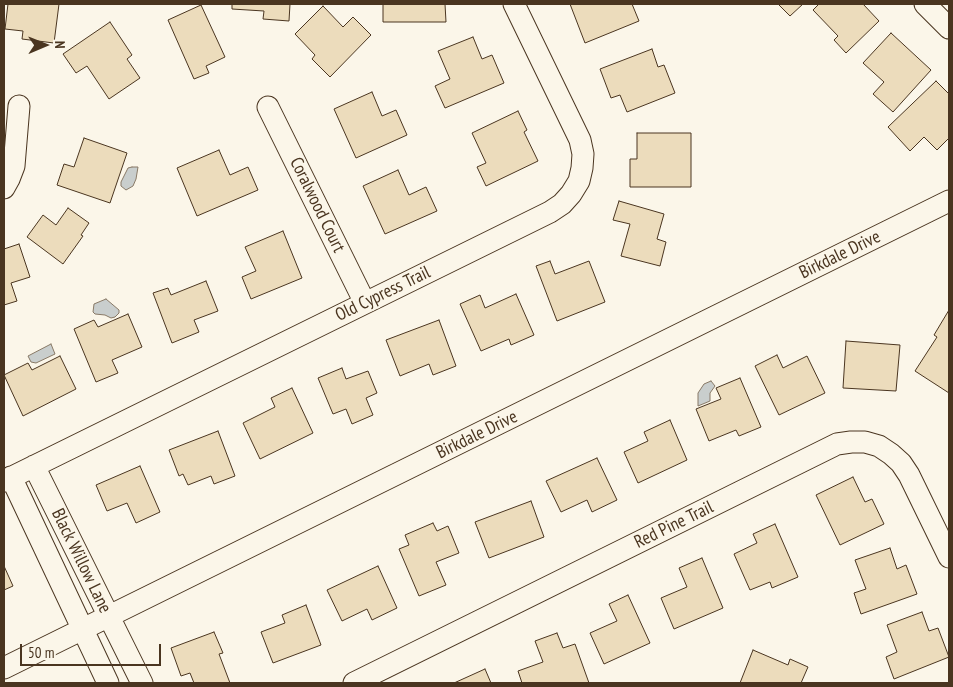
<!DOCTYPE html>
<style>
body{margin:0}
#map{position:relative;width:953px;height:687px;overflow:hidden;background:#fbf6e9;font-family:"PT Sans Narrow",sans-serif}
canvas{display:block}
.frame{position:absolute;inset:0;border:5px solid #4a3520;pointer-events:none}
.north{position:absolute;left:20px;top:20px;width:50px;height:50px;-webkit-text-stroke:4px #fbf6e9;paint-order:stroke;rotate:89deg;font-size:14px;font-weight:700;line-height:20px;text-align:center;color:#4a3520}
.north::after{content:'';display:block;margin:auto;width:18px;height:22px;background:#4a3520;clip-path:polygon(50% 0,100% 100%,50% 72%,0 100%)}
.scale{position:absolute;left:20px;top:644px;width:141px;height:22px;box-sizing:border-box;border:2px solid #4a3520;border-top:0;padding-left:6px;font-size:15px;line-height:18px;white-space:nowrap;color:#4a3520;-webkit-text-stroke:4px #fbf6e9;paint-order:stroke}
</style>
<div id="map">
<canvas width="953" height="687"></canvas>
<div class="frame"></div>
<div class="north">N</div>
<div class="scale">50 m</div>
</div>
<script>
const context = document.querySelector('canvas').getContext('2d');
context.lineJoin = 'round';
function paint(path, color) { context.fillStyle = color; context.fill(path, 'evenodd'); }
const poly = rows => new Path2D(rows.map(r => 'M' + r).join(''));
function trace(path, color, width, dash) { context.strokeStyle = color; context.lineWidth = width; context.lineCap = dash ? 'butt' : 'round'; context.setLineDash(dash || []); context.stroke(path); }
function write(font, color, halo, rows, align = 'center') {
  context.font = font + ' "PT Sans Narrow",sans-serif'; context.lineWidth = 4; context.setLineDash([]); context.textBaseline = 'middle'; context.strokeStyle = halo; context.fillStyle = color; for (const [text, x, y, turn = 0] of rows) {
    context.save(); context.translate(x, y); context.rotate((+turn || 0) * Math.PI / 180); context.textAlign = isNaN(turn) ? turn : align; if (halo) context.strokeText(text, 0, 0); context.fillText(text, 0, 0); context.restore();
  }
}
const water = poly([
 [132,167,138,167,136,179,133,186,126,190,121,186,121,182,128,168,132,167],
 [106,299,119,310,119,313,115,317,111,318,105,315,95,314,93,312,94,304,106,299],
 [51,344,55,354,36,363,31,362,28,356,51,344],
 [711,381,715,386,710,393,710,401,698,406,698,393,704,384,711,381]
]);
const building = poly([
 [8,4,59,4,54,43,22,39,23,31,5,29,8,4],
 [232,4,290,4,289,21,263,19,264,11,232,9,232,4],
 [383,4,445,4,446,22,383,22,383,4],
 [570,4,632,4,639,21,585,43,570,4],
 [778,4,803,4,790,16,778,4],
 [819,4,863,4,879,21,846,53,834,40,838,36,813,10,819,4],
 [201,5,225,57,206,66,209,73,194,79,168,20,201,5],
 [323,6,343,27,353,17,371,35,330,77,312,59,315,55,295,34,323,6],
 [110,22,132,55,127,59,140,78,109,99,87,66,76,73,63,54,110,22],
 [891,33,931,70,893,112,873,94,884,82,863,63,891,33],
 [473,37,482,59,492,55,504,83,445,108,435,86,450,79,438,51,473,37],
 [652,49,658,67,664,65,675,93,627,112,620,95,611,98,600,69,652,49],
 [936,81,949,94,949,138,937,150,924,137,910,151,888,127,936,81],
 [372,92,382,116,396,110,407,135,356,158,334,109,372,92],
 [518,111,527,130,524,132,538,161,486,186,477,167,486,163,472,133,518,111],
 [637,133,691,133,691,187,630,187,630,159,637,159,637,133],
 [84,138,127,153,110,203,57,185,64,164,74,167,84,138],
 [219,150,230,175,248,167,258,190,197,216,177,168,219,150],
 [398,170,409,195,426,187,437,211,385,234,363,186,398,170],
 [619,201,664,214,657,239,666,242,660,266,621,256,630,224,613,220,619,201],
 [68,208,89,223,81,235,83,236,63,264,27,237,43,215,56,225,68,208],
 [283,231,302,278,251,299,242,277,256,271,245,247,283,231],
 [19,244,30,277,11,283,17,301,4,305,4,249,19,244],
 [550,261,555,274,589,261,605,302,557,321,536,266,550,261],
 [206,281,218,311,194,320,199,332,172,343,153,293,168,288,171,295,206,281],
 [516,294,534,335,511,345,509,339,481,351,460,304,480,295,485,308,516,294],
 [949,310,949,393,915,371,937,337,934,335,949,310],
 [128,314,142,347,112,360,118,373,96,382,74,329,94,320,98,327,128,314],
 [439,320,456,366,433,375,429,364,400,376,386,340,439,320],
 [846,341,900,345,896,391,843,388,846,341],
 [777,355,783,368,807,356,825,393,779,415,755,366,777,355],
 [60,356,76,389,23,416,4,375,28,363,32,370,60,356],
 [342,368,346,379,368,371,377,393,366,398,373,415,352,424,346,409,333,414,318,378,342,368],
 [740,378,761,427,739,436,736,430,709,441,696,409,721,399,716,388,740,378],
 [292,388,313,433,260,459,243,423,275,407,271,398,292,388],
 [670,420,687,460,638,483,624,452,648,441,644,432,670,420],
 [218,431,235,476,214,484,211,476,188,485,183,474,179,476,169,450,218,431],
 [597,458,617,500,592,512,587,500,561,512,546,481,597,458],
 [140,466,160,512,136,523,127,503,107,511,96,485,140,466],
 [853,477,865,502,872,499,884,524,840,545,816,495,853,477],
 [531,501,544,537,489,558,475,522,531,501],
 [433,523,437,531,448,526,459,553,436,562,446,585,419,596,399,549,409,545,405,535,433,523],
 [775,524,798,577,772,588,770,582,750,590,734,554,757,543,753,534,775,524],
 [890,548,897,569,906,565,917,594,861,614,854,593,866,589,855,560,890,548],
 [702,558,723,608,674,629,661,598,687,587,679,568,702,558],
 [4,566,13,586,4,590,4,566],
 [378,566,397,608,372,620,367,609,342,621,327,590,378,566],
 [628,595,650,643,604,664,590,633,617,621,609,604,628,595],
 [306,605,321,645,273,663,261,632,285,623,282,615,306,605],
 [922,612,929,631,938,628,949,657,894,679,886,657,897,652,887,625,922,612],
 [214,632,223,653,219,654,230,683,194,683,190,673,181,676,171,648,214,632],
 [557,633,563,648,575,644,589,683,522,683,518,671,543,662,535,641,557,633],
 [753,650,788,665,790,659,808,667,801,683,740,683,753,650],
 [485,669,491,683,454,683,485,669]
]);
const minor = poly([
 [925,4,949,28],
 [268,107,365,303],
 [4,188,9,179,14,166,19,106],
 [34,466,142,683],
 [11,477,108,683],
 [4,481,550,212,562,204,571,194,579,181,582,168,583,154,580,140,514,4],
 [4,668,949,201],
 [354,683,837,444,851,442,865,442,879,446,891,454,901,463,909,475,949,557]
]);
const streetNames = [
 ["Coralwood Court",317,205,64],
 ["Birkdale Drive",840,255,-26],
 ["Old Cypress Trail",383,294,-26],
 ["Birkdale Drive",477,435,-26],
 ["Red Pine Trail",674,525,-26],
 ["Black Willow Lane",81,561,64]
];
paint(water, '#c9cecd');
trace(water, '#887966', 1);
paint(building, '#ecdcbc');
trace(building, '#4a3520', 1);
trace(minor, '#4a3520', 23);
trace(minor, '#fbf6e9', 21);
write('18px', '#4a3520', '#fbf6e9', streetNames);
</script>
